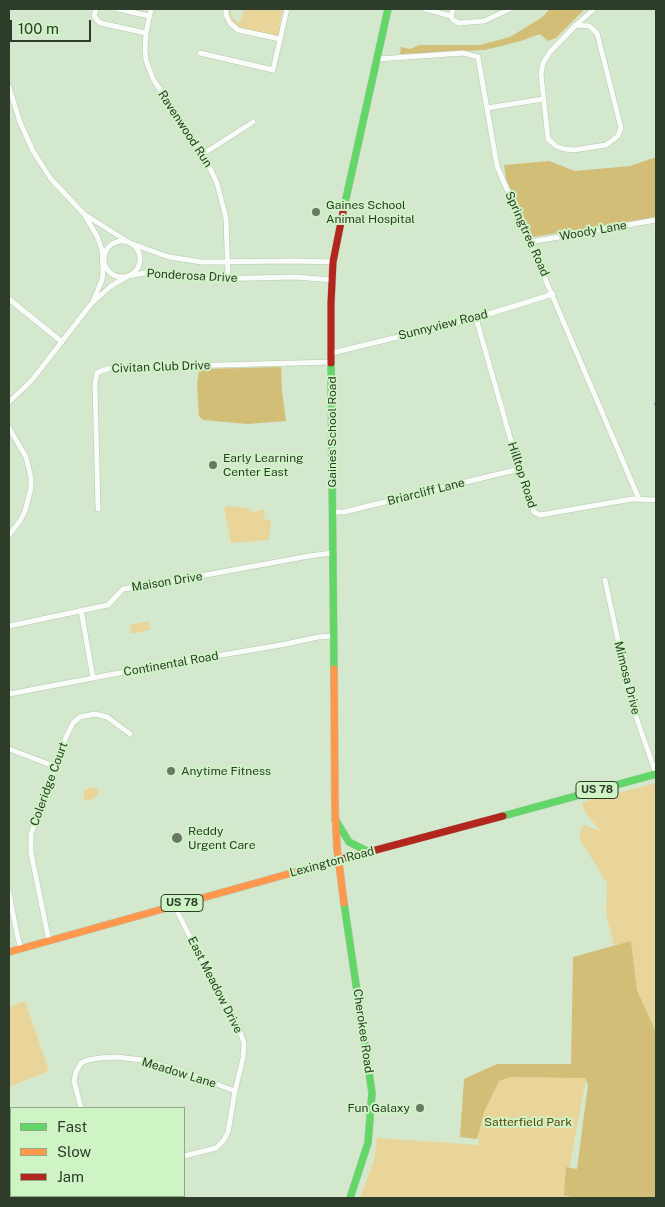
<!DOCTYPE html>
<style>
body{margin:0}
#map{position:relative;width:665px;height:1207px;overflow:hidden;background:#d4e8ce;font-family:"Public Sans",sans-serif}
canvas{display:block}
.frame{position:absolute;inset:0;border:10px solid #2e3c2a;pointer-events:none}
.legend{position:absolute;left:10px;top:1107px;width:175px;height:90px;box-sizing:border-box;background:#cef3c4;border:1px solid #8eaa86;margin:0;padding:6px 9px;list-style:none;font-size:15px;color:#2e3c2a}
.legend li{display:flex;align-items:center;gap:10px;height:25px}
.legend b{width:25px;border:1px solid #8eaa86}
.scale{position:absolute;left:10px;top:20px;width:81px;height:22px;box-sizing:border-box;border:2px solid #2e3c2a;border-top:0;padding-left:6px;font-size:15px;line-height:18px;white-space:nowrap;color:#2e3c2a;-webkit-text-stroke:4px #cef3c4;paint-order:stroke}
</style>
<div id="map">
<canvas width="665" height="1207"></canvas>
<div class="frame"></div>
<ul class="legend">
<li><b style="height:6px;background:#63d668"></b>Fast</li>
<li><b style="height:6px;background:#ff974d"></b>Slow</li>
<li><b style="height:6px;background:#b3261e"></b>Jam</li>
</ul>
<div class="scale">100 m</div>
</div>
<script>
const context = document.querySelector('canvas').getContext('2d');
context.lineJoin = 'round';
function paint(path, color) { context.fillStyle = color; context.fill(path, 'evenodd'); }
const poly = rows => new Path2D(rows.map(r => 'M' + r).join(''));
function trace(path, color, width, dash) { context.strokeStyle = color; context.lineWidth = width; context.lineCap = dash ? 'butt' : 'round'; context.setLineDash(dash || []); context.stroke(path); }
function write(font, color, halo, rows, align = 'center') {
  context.font = font + ' "Public Sans",sans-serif'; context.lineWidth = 4; context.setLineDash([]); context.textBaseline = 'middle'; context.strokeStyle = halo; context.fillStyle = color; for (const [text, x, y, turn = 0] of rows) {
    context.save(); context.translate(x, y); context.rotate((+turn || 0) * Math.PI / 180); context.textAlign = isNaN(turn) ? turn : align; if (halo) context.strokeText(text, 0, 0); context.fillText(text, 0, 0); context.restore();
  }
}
const green = poly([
 [227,9,231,9,232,17,238,23,240,22,244,9,285,9,283,10,279,27,280,28,279,35,277,37,239,28,232,22],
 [227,506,247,508,252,513,265,509,264,519,271,520,269,540,231,543,224,508],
 [149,621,150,630,131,634,130,625],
 [656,783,656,1032,637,990,631,941,614,946,606,914,607,883,580,840,581,828,584,825,600,831,585,812,582,805,583,802],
 [91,787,97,789,99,792,95,798,87,801,84,799,83,793,84,791],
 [25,1001,49,1071,9,1087,9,1007],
 [485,1068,587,1074,566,1185,613,1198,360,1198,374,1160,377,1138,478,1145,481,1083]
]);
const forest = poly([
 [550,9,585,9,556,38,548,41,540,34,521,41,485,50,400,54,401,47,410,49,419,45,480,45,510,37,541,18],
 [656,157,656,217,533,237,506,179,504,165,549,161,575,171,630,166],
 [281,367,282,392,286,421,248,424,203,420,199,416,197,384,199,371,202,369],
 [631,941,637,990,656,1032,656,1198,575,1198,564,1195,566,1167,577,1169,588,1085,585,1078,510,1077,499,1081,484,1112,477,1139,460,1137,464,1079,497,1064,571,1064,573,957]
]);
const stream = poly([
 [655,404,656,402]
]);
const street = poly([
 [96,9,94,16,100,23,146,33],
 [118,9,149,16],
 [151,9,146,33,145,49,146,60,153,79,203,154,217,183,226,218,228,279],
 [226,9,226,15,230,23,238,30,280,39],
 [425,9,451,16],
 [453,9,451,16,453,20,459,23,484,21,510,9],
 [576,25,589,26,597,33,621,128,618,136,606,145,574,150,564,149,556,146,548,139,541,74,543,63,550,52,576,25,594,9],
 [200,53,273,70,287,9],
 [378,59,463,53,478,57,497,166,639,499],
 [9,87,20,122,33,151,51,179,84,214,97,236,102,250,103,271,102,280,94,299],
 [487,108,543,99],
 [203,154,253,122],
 [84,214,130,243,169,257,202,262,294,261,333,262],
 '104 259a18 18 0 1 1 36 0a18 18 0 1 1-36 0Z',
 [530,242,656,220],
 [9,299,62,342],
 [476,318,519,469,534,512,540,515,632,499,656,500],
 [332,353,476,318,553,294],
 [9,402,32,380,91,304,111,286,128,276,151,272,207,279,296,277,332,280],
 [9,428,26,457,31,478,31,488,25,511,20,521,9,535],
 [98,509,95,384,97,373,101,371,111,368,332,362],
 [332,512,344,512,519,469],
 [605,580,632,705,656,774],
 [81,610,93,678],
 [9,626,108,605,123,589,184,579,309,556,332,553],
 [9,694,140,669,286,644,318,637,333,636],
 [9,749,54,766],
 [9,893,17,934,21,949],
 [174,905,218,993,239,1029,244,1043,243,1058,235,1091,228,1132,224,1140,216,1148,184,1156],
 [49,941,31,853,31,834,66,737,73,723,80,717,95,714,107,717,130,734],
 [81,1108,74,1081,76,1072,81,1063,88,1060,100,1058,116,1057,143,1060,182,1071,235,1091],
 [9,1169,11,1177],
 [17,1196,18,1198],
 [46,1198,52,1196]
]);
const fast = poly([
 [343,212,388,9],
 [331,363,334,669],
 [503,816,656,774],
 [335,819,349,842,369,852],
 [344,903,372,1093,368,1143,350,1198]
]);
const slow = poly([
 [334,669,335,809,337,848,344,903],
 [9,952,331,862]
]);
const jam = poly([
 [331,363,331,303,333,262,343,212],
 [331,862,503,816]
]);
const markers = [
 [316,212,5,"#687863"],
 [213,465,5,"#687863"],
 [171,771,5,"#687863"],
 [177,838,6,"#687863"],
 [420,1108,5,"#687863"]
];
const shields = [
 [597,790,42],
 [182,903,42]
];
const shieldNames = [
 ["US 78",597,790],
 ["US 78",182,903]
];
const streetNames = [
 ["Ravenwood Run",185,129,57],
 ["Woody Lane",593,231,-10],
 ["Springtree Road",527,234,66],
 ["Ponderosa Drive",192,276,3],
 ["Sunnyview Road",443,325,-14],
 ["Civitan Club Drive",161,367,-2],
 ["Gaines School Road",332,432,-90],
 ["Hilltop Road",522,475,72],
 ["Briarcliff Lane",426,492,-14],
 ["Maison Drive",167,582,-9],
 ["Continental Road",171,664,-10],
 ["Mimosa Drive",627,678,76],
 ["Coleridge Court",49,784,-70],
 ["Lexington Road",332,862,-15],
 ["East Meadow Drive",215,985,63],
 ["Cherokee Road",363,1031,82],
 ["Meadow Lane",179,1073,17]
];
const poiNames = [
 ["Gaines School",326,205],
 ["Animal Hospital",326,219],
 ["Early Learning",223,458],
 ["Center East",223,472],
 ["Anytime Fitness",181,771],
 ["Reddy",188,831],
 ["Urgent Care",188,845],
 ["Fun Galaxy",410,1108,"right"]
];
const parkNames = [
 ["Satterfield Park",528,1122]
];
paint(green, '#e9d59a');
paint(forest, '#d3be78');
trace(stream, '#74a8e7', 2);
trace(street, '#b6c6b1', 6);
trace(fast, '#b6c6b1', 8);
trace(slow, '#b6c6b1', 8);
trace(jam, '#b6c6b1', 8);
trace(street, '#f9fcf8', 5);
trace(fast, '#63d668', 7);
trace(slow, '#ff974d', 7);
trace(jam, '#b3261e', 7);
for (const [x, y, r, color] of markers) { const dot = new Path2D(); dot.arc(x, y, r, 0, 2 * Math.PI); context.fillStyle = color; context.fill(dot); trace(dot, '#cef3c4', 2); }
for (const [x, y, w] of shields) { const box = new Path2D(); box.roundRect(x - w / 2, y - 8.5, w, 17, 4); context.fillStyle = '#cef3c4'; context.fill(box); trace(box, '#2e3c2a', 1); }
write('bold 11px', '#2e3c2a', null, shieldNames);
write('12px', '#2e3c2a', '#cef3c4', streetNames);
write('12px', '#2e3c2a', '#cef3c4', poiNames, 'left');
write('12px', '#61450d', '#cef3c4', parkNames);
</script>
